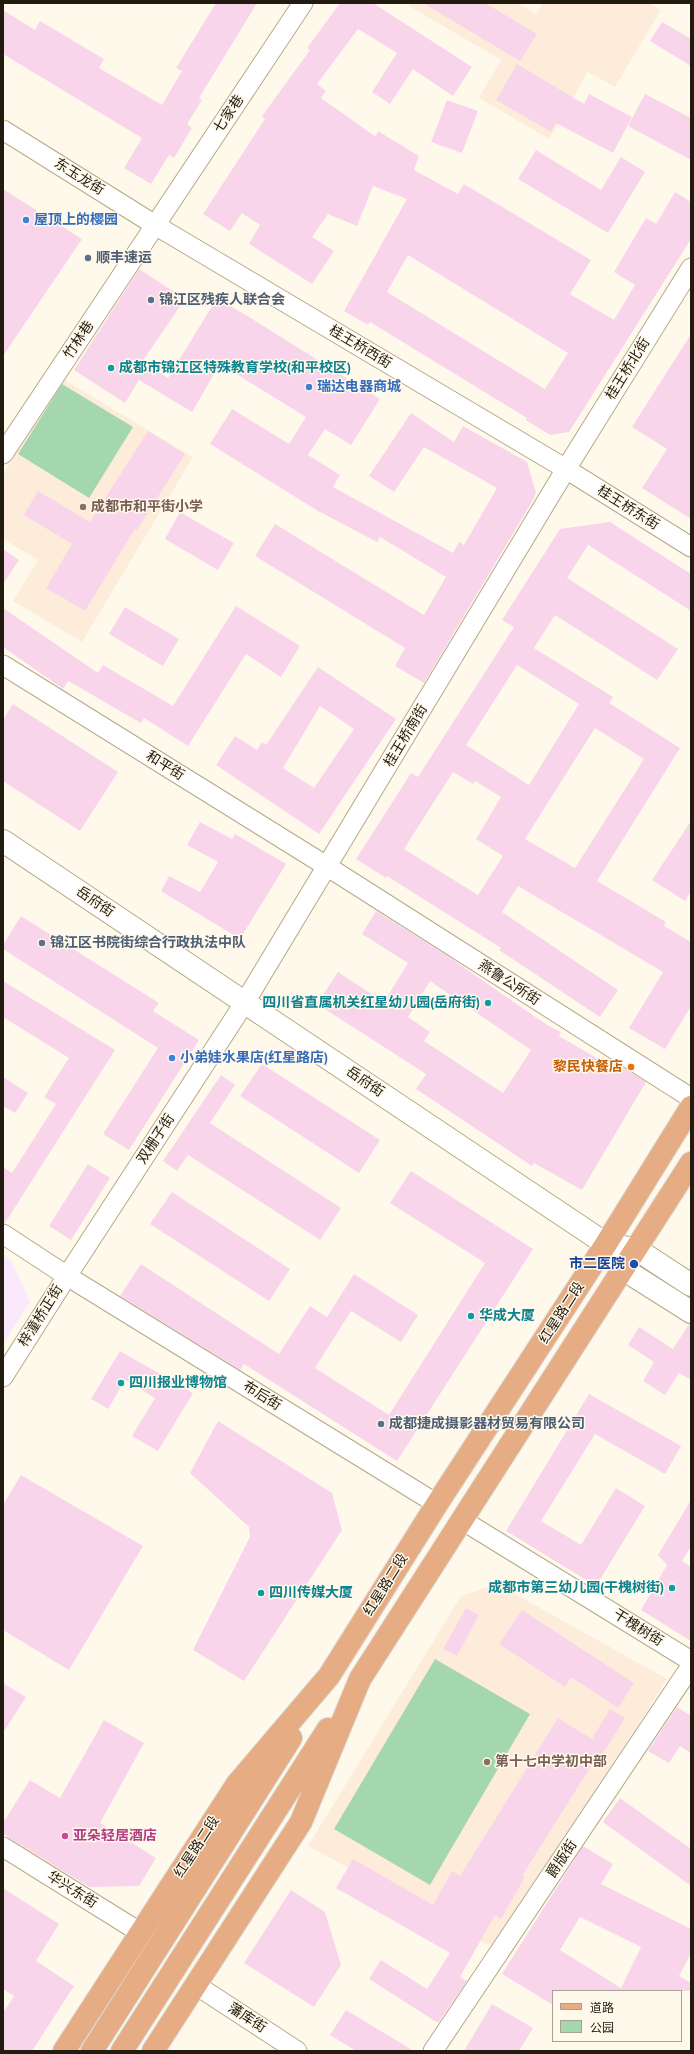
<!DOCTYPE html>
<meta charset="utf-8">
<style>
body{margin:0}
#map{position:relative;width:694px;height:2054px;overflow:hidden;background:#fff9eb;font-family:"PT Sans Narrow","Noto Sans SC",sans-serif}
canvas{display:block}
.frame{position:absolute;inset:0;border:4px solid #211c0f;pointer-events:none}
.legend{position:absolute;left:552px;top:1990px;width:130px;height:52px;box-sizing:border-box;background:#fff9eb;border:1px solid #a6a193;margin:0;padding:5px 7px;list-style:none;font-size:12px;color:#211c0f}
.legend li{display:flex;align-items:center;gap:8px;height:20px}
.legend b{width:20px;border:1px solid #a6a193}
</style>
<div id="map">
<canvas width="694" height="2054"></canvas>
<div class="frame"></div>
<ul class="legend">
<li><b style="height:5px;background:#e6ac83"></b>道路</li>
<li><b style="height:11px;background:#a5d7af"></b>公园</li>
</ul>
</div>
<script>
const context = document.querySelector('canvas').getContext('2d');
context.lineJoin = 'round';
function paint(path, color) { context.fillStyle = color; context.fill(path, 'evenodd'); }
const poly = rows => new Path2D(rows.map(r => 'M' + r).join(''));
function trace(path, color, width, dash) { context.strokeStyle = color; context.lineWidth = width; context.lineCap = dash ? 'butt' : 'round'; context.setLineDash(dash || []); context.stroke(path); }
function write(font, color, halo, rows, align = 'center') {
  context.font = font + ' "PT Sans Narrow","Noto Sans SC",sans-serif'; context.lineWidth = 3; context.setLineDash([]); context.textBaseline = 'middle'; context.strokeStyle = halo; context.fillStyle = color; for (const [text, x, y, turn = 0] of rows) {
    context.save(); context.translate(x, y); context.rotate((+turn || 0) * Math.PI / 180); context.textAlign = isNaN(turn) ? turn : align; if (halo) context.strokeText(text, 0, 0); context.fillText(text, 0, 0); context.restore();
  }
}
const commercial = poly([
 [3,1255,11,1260,30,1302,3,1344]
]);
const education = poly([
 [411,3,518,3,536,14,543,3,649,3,661,10,615,87,588,72,549,139,479,98,501,60,409,6],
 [61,378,193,457,82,642,13,601,38,560,3,539,3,475],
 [497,1584,667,1679,498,1950,308,1846,461,1596]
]);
const green = poly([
 [62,384,133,427,89,498,18,454],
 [435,1659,530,1714,430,1885,334,1829]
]);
const building = poly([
 [216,3,257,3,199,98,202,100,187,124,192,128,174,158,169,155,151,184,124,168,142,138,3,54,3,10,35,30,40,21,104,59,99,68,162,105,182,71,176,68],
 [340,3,373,3,472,67,453,96,413,69,390,104,372,92,397,53,358,29,317,84,326,91,321,98,376,137,378,131,419,156,414,170,458,194,464,184,591,260,570,294,614,320,635,285,614,272,646,218,656,224,675,192,691,202,691,239,569,432,550,435,526,420,527,418,370,322,368,325,344,311,407,199,373,186,357,226,328,214,312,237,334,251,312,284,249,244,260,225,242,213,230,231,203,214,265,119,262,116,310,50,307,48],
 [408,255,568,353,545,389,387,292],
 [423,3,485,3,537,34,520,61],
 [662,22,691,39,691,66,650,41],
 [517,64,584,104,589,94,632,117,613,153,556,123,551,132,496,100],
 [645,94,691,118,691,160,628,126],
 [447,100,478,111,462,153,431,142],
 [536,150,601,190,621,157,645,172,608,233,518,179],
 [3,189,82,239,3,356],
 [139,269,185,299,142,362,168,378,217,298,249,317,380,399,351,445,325,429,308,455,340,475,333,487,453,553,459,542,464,545,497,488,424,447,394,492,369,476,411,413,454,442,463,426,527,462,536,493,533,500,424,683,395,666,405,648,255,556,275,524,424,615,446,577,380,537,377,542,318,511,210,444,232,409,289,444,306,417,220,364,192,412,139,380,125,403,74,370],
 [691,334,691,519,642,488,667,449,632,427],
 [148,431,185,454,137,530,135,529,85,611,46,588,72,544,24,515,38,491,90,522],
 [180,512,234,543,218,570,165,539],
 [610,522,691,574,691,611,588,545,567,578,678,649,657,680,555,615,534,648,613,697,609,703,680,748,597,881,666,922,664,926,691,942,691,1006,665,1049,629,1028,663,972,518,886,502,912,618,990,600,1017,499,950,501,948,387,876,386,878,356,859,411,773,418,777,514,627,502,620,560,529],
 [517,665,579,704,529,785,466,745],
 [595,728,644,759,575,868,525,839],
 [453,772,473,784,475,781,501,797,476,839,503,856,478,895,404,849],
 [3,549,19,560,3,584],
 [236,606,300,646,281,677,246,654,188,746,144,718,141,723,68,681,63,689,3,647,3,608,98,673,103,665,173,706],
 [125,607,179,639,163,666,109,634],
 [318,667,396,719,319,834,216,765,235,736,257,750,262,742,266,745],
 [320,706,354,729,314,788,283,768],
 [13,704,118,772,80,831,3,781,3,720],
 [691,821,691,891,685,901,652,880],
 [200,822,232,839,235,834,286,864,240,939,161,891,169,876,200,892,218,862,187,845],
 [376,911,446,955,547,1025,561,1032,559,1036,610,1066,612,1061,646,1082,582,1190,534,1163,532,1166,416,1089,426,1074,317,1004,338,972,384,1002,408,963,362,934],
 [430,981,531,1050,503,1093,424,1041,430,1032,408,1017],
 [21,916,159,1003,153,1011,199,1040,129,1150,103,1134,158,1048,3,949,3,945],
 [3,981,115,1050,5,1223,3,1223,3,1167,12,1173,56,1104,44,1097,69,1058,3,1017],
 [262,1064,380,1140,359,1173,240,1096],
 [221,1075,235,1085,210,1123,341,1208,320,1240,188,1155,177,1171,163,1161],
 [3,1077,28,1093,15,1113,3,1106],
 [88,1164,110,1178,71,1240,49,1226],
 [411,1171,533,1249,397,1461,244,1364,240,1370,120,1296,141,1264,279,1354,310,1306,327,1317,354,1274,418,1315,401,1342,351,1311,315,1368,389,1415,485,1263,390,1203],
 [172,1192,290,1269,269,1301,150,1224],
 [689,1324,691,1324,691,1380,679,1373,665,1395,643,1381,654,1362,628,1345,639,1327,673,1349],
 [120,1351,193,1393,158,1451,132,1436,155,1398,125,1380,108,1409,91,1399],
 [589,1394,681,1446,665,1474,595,1434,541,1521,581,1545,616,1488,645,1506,596,1586,506,1531],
 [218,1421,332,1493,342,1530,244,1681,193,1650,250,1537,249,1527,190,1473],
 [21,1475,143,1546,69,1670,3,1630,3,1505],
 [691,1500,691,1546,682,1561,691,1567,691,1641,641,1610,667,1565,658,1555],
 [466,1608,479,1615,457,1656,443,1649],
 [522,1610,634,1683,618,1708,571,1677,565,1687,499,1644],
 [3,1683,26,1697,3,1733],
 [677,1707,691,1716,691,1753,680,1746,669,1763,648,1751],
 [610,1709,625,1718,601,1757,598,1755,522,1876,525,1877,501,1919,495,1915,460,1977,467,1981,438,2023,369,1979,381,1960,427,1989,450,1953,336,1888,353,1859,433,1905,452,1871,460,1876,558,1718,592,1739],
 [104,1720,144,1743,100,1823,156,1858,139,1886,89,1887,3,1834,3,1823,30,1780,60,1798],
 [620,1798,691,1849,691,1886,603,1822],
 [583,1846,613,1864,601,1884,691,1929,691,1953,679,1976,691,1983,691,1991,553,1991,553,2005,502,1974],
 [580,1917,641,1947,621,1988,560,1950],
 [3,1888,59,1924,36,1961,74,1986,32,2051,3,2051,3,2013,14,1996,3,1989],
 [291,1890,325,1912,341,1965,314,2007,244,1963],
 [492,2004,533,2028,519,2051,464,2051],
 [346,2010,414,2051,356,2051,330,2035]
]);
const minor = poly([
 [3,130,155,225,566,469,691,547],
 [3,454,303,3],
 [3,665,328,867,691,1098],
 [3,1234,67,1276,437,1504],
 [3,1377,67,1276,245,1002,566,469,691,268],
 [462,1520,691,1661],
 [3,1847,141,1933],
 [196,1985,297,2051],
 [433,2051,691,1666]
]);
const tertiary = poly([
 [3,841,606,1244]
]);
const secondary = poly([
 [606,1244,623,1269,691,1312],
 [617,1246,636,1249,691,1285]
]);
const primary = poly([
 [64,2051,237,1784,329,1676,437,1504,606,1244,691,1107],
 [92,2051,291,1738],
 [122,2051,328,1729],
 [153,2051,301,1822,360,1679,691,1163]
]);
const markers = [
 [26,220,4,"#3f7fe0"],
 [88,258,4,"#5c6f8a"],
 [151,300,4,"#5c6f8a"],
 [111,368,4,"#0f9aa8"],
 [309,387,4,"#3f7fe0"],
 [83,507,4,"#8d6e63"],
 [42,943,4,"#5c6f8a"],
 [488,1003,4,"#0f9aa8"],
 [172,1058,4,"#3f7fe0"],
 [631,1067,4,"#e8710a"],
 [634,1264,5,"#1a4fb4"],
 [471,1316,4,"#0f9aa8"],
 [121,1383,4,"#0f9aa8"],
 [381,1424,4,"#5c6f8a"],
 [672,1588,4,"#0f9aa8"],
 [261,1593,4,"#0f9aa8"],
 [487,1762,4,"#8d6e63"],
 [65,1836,4,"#d1479c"]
];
const streetNames = [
 ["七家巷",229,114,-56],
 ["东玉龙街",79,177,32],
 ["竹林巷",79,340,-56],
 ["桂王桥西街",360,347,31],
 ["桂王桥北街",628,369,-58],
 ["桂王桥东街",628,508,32],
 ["桂王桥南街",406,736,-59],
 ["和平街",165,766,32],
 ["岳府街",95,902,34],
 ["燕鲁公所街",509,983,33],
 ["岳府街",365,1082,34],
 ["双栅子街",156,1139,-57],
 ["红星路二段",562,1313,-57],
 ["梓潼桥正街",41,1316,-58],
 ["布后街",262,1396,32],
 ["红星路二段",386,1585,-58],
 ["干槐树街",638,1628,32],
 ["红星路二段",197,1847,-57],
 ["爵版街",562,1859,-56],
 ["华兴东街",72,1890,32],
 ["藩库街",247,2018,33]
];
const shopNames = [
 ["屋顶上的樱园",34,220],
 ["瑞达电器商城",317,387],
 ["小弟娃水果店(红星路店)",180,1058]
];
const serviceNames = [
 ["顺丰速运",96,258],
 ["锦江区残疾人联合会",159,300],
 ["锦江区书院街综合行政执法中队",50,943],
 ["成都捷成摄影器材贸易有限公司",389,1424]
];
const cultureNames = [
 ["成都市锦江区特殊教育学校(和平校区)",119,368],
 ["四川省直属机关红星幼儿园(岳府街)",480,1003,"right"],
 ["华成大厦",479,1316],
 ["四川报业博物馆",129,1383],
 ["成都市第三幼儿园(干槐树街)",664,1588,"right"],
 ["四川传媒大厦",269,1593]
];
const educationNames = [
 ["成都市和平街小学",91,507],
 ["第十七中学初中部",495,1762]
];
const foodNames = [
 ["黎民快餐店",623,1067]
];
const transitNames = [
 ["市二医院",625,1264]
];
const hotelNames = [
 ["亚朵轻居酒店",73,1836]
];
paint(commercial, '#fae9fc');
paint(education, '#feecdb');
paint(green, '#a5d7af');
paint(building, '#f9d5eb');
trace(minor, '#b6a887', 21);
trace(tertiary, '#b6a887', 24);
trace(secondary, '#b6a887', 24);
trace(primary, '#dbdbd9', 24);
trace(minor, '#fff', 19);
trace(tertiary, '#fff', 22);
trace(secondary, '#fff', 22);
trace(primary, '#e6ac83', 22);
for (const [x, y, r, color] of markers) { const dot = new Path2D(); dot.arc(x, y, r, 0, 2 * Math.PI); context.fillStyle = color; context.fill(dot); trace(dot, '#fff9eb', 1.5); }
write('14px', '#211c0f', '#fff9eb', streetNames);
write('bold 14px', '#366cbe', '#fff9eb', shopNames, 'left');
write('bold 14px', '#4e5e75', '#fff9eb', serviceNames, 'left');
write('bold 14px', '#0d838f', '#fff9eb', cultureNames, 'left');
write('bold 14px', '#785e54', '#fff9eb', educationNames, 'left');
write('bold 14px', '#c56008', '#fff9eb', foodNames, 'right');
write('bold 14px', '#164399', '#fff9eb', transitNames, 'right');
write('bold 14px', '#b23c85', '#fff9eb', hotelNames, 'left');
</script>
